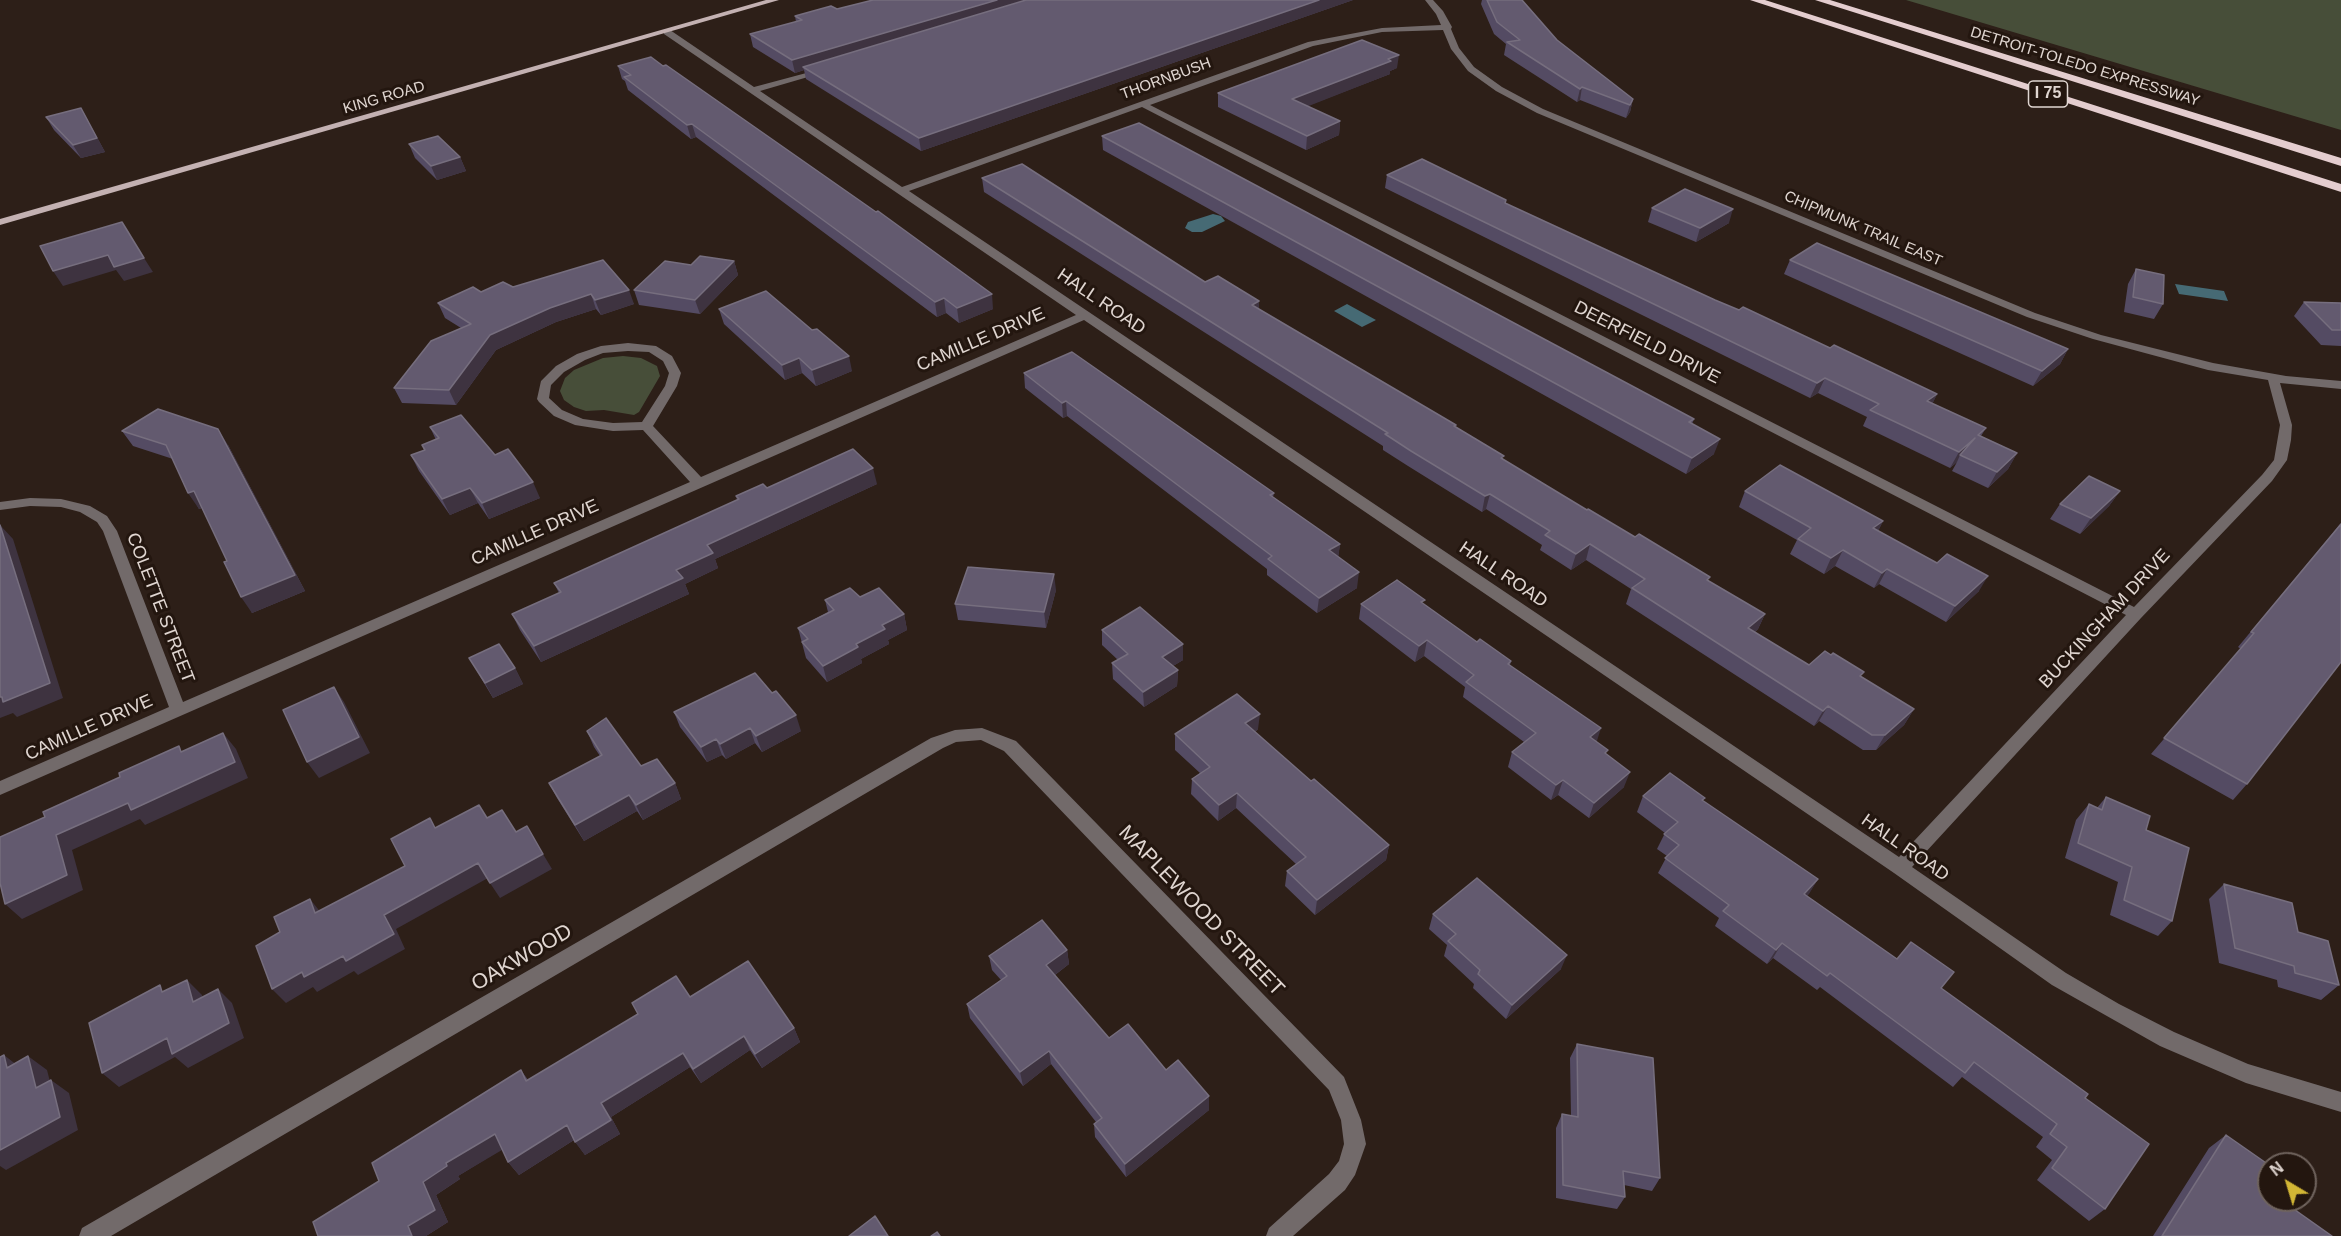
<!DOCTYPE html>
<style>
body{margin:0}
#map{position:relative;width:2341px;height:1236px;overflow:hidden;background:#2d1f18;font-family:Helvetica,sans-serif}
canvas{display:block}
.north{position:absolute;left:2257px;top:1152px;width:60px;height:60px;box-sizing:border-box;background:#23160f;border:2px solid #6f635d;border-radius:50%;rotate:322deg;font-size:16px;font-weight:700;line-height:24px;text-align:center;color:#e0d6d1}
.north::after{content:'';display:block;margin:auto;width:21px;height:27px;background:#d2b635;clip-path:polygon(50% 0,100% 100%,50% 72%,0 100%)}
</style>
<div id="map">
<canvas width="2341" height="1236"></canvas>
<div class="north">N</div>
</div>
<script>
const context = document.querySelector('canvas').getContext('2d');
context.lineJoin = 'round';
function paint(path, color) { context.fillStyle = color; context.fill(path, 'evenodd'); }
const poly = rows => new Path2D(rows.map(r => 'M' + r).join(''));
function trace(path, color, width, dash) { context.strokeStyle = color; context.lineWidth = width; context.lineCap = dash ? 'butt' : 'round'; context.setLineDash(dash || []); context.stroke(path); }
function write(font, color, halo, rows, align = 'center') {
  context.font = font + ' Helvetica,sans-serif'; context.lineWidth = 6; context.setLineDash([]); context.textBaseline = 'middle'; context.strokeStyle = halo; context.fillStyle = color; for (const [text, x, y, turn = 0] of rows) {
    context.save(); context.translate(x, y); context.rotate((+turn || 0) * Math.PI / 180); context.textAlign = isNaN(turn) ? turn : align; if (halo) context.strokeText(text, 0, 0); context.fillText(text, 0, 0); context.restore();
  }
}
const green = poly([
 [1906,0,2341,0,2341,130],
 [623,356,641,358,657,366,660,376,639,412,634,415,604,410,586,411,574,407,564,400,560,391,565,378,574,370,603,358]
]);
const water = poly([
 [1213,214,1221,216,1225,221,1202,232,1192,232,1185,228,1188,222],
 [2175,284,2224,291,2228,301,2179,294],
 [1347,304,1376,320,1362,327,1334,311]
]);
const minor = poly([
 [1425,0,1433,0,1443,11,1452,27,1451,29,1459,48,1474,67,1502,87,1543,109,2035,313,2101,335,2213,363,2286,376,2341,381,2341,389,2280,383,2292,425,2291,440,2287,460,2272,481,2141,618,1912,867,2066,973,2119,1004,2174,1032,2248,1064,2341,1092,2341,1112,2246,1083,2160,1046,2052,985,1894,873,1084,320,0,795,0,781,169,707,103,531,97,522,80,512,61,507,30,506,0,510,0,502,30,498,61,499,90,506,107,516,117,531,183,702,690,482,643,430,613,431,575,425,554,416,539,402,537,399,541,381,556,366,577,354,601,346,628,343,656,346,672,356,681,373,677,386,653,426,701,477,1076,315,664,34,664,30,670,30,754,87,825,68,825,72,760,91,902,187,1308,42,1382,28,1441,25,1436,14,1425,0],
 [1443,30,1451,49,1468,71,1496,91,1537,113,2027,317,2093,339,2208,370,2268,380,2280,425,2274,460,2262,475,2134,607,1150,105,1313,46,1382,32,1443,30],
 [1142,107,2126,615,1899,857,909,191,1142,107],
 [628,351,649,352,663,361,669,373,665,386,642,422,613,423,583,419,562,410,549,398,551,385,564,372,585,360,603,353,628,351],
 [982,728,1016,741,1344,1077,1361,1120,1366,1144,1355,1175,1345,1190,1293,1236,1266,1236,1269,1228,1329,1174,1339,1161,1344,1144,1341,1120,1329,1090,1004,751,981,740,956,742,943,748,111,1236,79,1236,82,1228,931,738,955,730,982,728]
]);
const major = poly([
 [766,0,779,0,0,225,0,219,766,0]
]);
const highway = poly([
 [1750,0,1765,0,2341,184,2341,192,1750,0],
 [1815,0,1830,0,2341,158,2341,166,1815,0]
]);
const wall = poly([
 [873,0,1353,0,921,151,806,79,804,70,795,73,753,47,750,34,796,22,795,16,837,9],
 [1482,0,1522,0,1557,40,1633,99,1630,112,1626,118,1580,100,1577,102,1504,55,1506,44,1494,34,1481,4],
 [618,66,663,66,993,309,959,323,946,313,937,317,696,137,691,139,628,90,625,81,622,79],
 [1397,68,1390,71,1390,74,1307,106,1340,121,1339,135,1306,150,1218,107,1218,93],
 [81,108,105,152,81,158,54,130,46,117],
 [1102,136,1694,419,1692,424,1714,454,1686,474,1103,150],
 [409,144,460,157,466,171,437,180,415,158],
 [1387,175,1506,200,1506,204,1715,300,1937,394,1932,404,1986,428,1981,436,2017,453,2008,469,1988,488,1952,471,1957,462,1950,468,1863,426,1867,417,1818,393,1810,398,1385,188],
 [982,178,1205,282,1259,301,1259,309,1455,426,1504,460,1587,510,1765,614,1758,629,1755,632,1809,665,1861,677,1914,709,1904,725,1876,750,1863,750,1819,721,1814,726,1626,604,1631,589,1586,560,1571,570,1540,550,1542,545,1486,509,1482,512,1408,466,1383,450,1383,446,984,192],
 [1652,208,1729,223,1696,242,1648,222],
 [603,260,634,304,601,315,596,309,556,322,496,350,456,405,402,403,394,388,461,328,445,318,438,303,481,292,513,287],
 [1790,260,2068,349,2060,364,2033,386,1784,274],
 [734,261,738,275,700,314,639,305,634,290,691,265],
 [2136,269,2163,304,2154,319,2124,312,2128,284],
 [2304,302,2341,303,2341,346,2321,345,2294,316],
 [719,309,812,330,852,371,816,386,802,373,785,380,724,324],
 [1024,373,1274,493,1273,497,1340,544,1338,557,1357,588,1317,613,1267,575,1267,569,1067,416,1063,418,1025,388],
 [430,427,495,455,540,498,489,519,478,503,450,515,419,471,411,455,424,450,422,445,436,440],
 [122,431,228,445,305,591,252,613,202,508,199,509,173,459,133,446],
 [877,484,715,559,718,568,685,584,689,594,541,662,520,630,512,614,559,593,554,583,737,500,736,496,767,488],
 [1745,491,1883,521,1878,531,1979,591,1946,622,1879,584,1874,588,1835,566,1824,574,1790,554,1797,540,1739,507],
 [2120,491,2109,506,2080,534,2050,519,2060,504],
 [2341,523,2247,784,2233,800,2151,754,2241,649,2238,647],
 [1056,590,1046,628,958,620,955,604],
 [860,597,904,614,907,630,888,640,889,644,861,659,862,663,827,682,806,658,798,628,828,612,825,600],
 [1361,604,1424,604,1477,642,1511,661,1510,665,1596,742,1606,754,1624,787,1589,818,1558,795,1551,800,1508,767,1512,752,1524,742,1463,697,1465,687,1424,656,1415,662,1359,619],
 [1102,630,1183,644,1183,660,1173,666,1178,670,1177,686,1144,707,1113,679,1112,663,1118,660,1102,645],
 [469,658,515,668,523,684,493,698],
 [674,712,801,731,762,752,755,743,726,759,722,755,707,762,680,727],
 [1258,729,1255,732,1311,781,1389,845,1386,860,1315,915,1285,886,1287,871,1296,864,1236,808,1218,821,1191,794,1192,779,1200,773,1175,750,1175,734],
 [587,731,641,766,675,783,681,799,643,820,637,811,584,841,557,798,549,783,600,756,594,747],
 [1643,796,1705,798,1703,801,1818,879,1807,896,1897,959,1941,988,2085,1098,2105,1209,2089,1221,2037,1180,2052,1160,2036,1147,2043,1137,1962,1077,1953,1087,1820,987,1817,990,1773,958,1767,964,1715,926,1719,918,1658,873,1667,856,1657,849,1665,833,1637,812],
 [2106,797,2146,830,2172,921,2158,936,2110,915,2118,882,2065,858,2076,820,2089,804,2097,808],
 [2224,884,2298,932,2339,985,2321,1000,2278,987,2277,980,2219,963,2209,899],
 [1433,914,1561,969,1506,1019,1473,988,1474,984,1444,956,1447,945,1429,929],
 [1067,950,1069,964,1055,975,1109,1038,1166,1070,1209,1096,1209,1110,1126,1177,1095,1137,1094,1124,1096,1122,1051,1064,1023,1086,970,1018,967,1004,1001,980,992,970,989,956],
 [690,997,794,1028,800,1042,762,1068,750,1050,701,1083,690,1067,611,1117,620,1134,585,1155,574,1140,519,1175,508,1162,502,1149,458,1176,460,1179,436,1195,448,1222,426,1236,318,1236,379,1181,521,1070,528,1080],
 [1577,1044,1660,1178,1652,1191,1624,1185,1625,1197,1617,1209,1556,1198,1556,1128,1562,1114,1571,1116,1570,1058],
 [2226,1135,2269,1200,2332,1236,2153,1236,2209,1148]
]);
const shadedWall = poly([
 [997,0,1039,0,803,67,804,70,795,73,792,60],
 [1319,0,1353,0,921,151,919,138],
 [1399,55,1397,68,1390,71,1390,74,1291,113,1292,99],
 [1582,87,1580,100,1577,102,1580,89],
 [1633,99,1630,112,1626,118,1630,105],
 [81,108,105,152,81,158,73,145],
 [1340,121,1339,135,1306,150,1307,136],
 [692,124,696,137,691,139,687,125],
 [460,157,466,171,437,180,431,166],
 [1733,209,1729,223,1696,242,1700,228],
 [108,255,144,258,153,272,124,281,116,270,63,286,53,271],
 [734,261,738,275,700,314,695,300],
 [629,290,634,304,601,315,595,300],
 [591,294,596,309,556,322,496,350,456,405,449,390,490,335,550,308],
 [992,294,993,309,959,323,957,308],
 [944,298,946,313,937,317,935,302],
 [1259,301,1259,316,1252,305],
 [2068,349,2060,364,2033,386,2042,371],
 [849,356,852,371,816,386,812,370],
 [799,358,802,373,785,380,782,365],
 [1825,378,1818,393,1810,398,1817,383],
 [1937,394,1930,409,1927,401],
 [1066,401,1067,416,1063,418,1062,403],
 [218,429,228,445,305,591,252,613,241,597],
 [1975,438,1960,455,1957,462,1950,468,1959,452],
 [1720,439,1714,454,1686,474,1692,458],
 [2017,453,2008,469,1988,488,1997,472],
 [873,468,877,484,715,559,718,568,685,584,689,594,541,662,534,646,676,570,707,545],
 [533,482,540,498,489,519,482,503],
 [470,488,478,503,450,515,442,499],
 [194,491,205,507,199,509,188,493],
 [2120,491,2109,506,2080,534,2091,518],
 [1490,494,1486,509,1482,512,1485,496],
 [1883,521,1875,537,1873,528],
 [0,525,13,539,63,698,17,717,13,713,0,718],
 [1340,544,1338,560,1329,550],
 [1590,544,1586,560,1571,570,1576,554],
 [1843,550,1835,566,1824,574,1831,558],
 [1887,569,1879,584,1874,588,1882,573],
 [1359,572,1357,588,1317,613,1319,598],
 [1054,574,1056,590,1046,628,1044,612],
 [1988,576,1979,591,1946,622,1955,606],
 [904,614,907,630,888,640,889,644,861,659,862,663,827,682,823,666,882,625],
 [1765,614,1758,629,1741,644,1748,628],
 [1427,640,1424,656,1415,662,1419,646],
 [1183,644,1183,660,1163,672,1162,657],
 [515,668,523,684,493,698,485,683],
 [1178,670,1177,686,1144,707,1143,692],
 [334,687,344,702,370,753,319,778,307,762],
 [1828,706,1819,721,1814,726,1823,711],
 [1914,709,1904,725,1876,750,1885,735],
 [1260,714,1258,729,1244,739,1245,723],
 [796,715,801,731,762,752,756,736],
 [750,728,755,743,726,759,720,744],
 [1601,728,1596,744,1590,737],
 [223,733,236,749,248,778,145,825,140,819,72,850,83,890,22,919,5,904,56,835],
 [716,739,722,755,707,762,701,747],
 [1630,772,1624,787,1589,818,1594,803],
 [1563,780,1558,795,1551,800,1556,785],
 [675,783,681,799,643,820,636,805],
 [1237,793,1236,808,1218,821,1219,805],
 [629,795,637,811,584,841,575,825],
 [1389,845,1386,860,1315,915,1317,900],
 [543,854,552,869,500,898,490,883],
 [478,863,488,878,396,929,405,949,358,975,354,971,317,992,313,987,286,1003,272,989,302,972,384,915],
 [1818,879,1809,894,1795,909,1804,894],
 [310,899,322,914,315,913],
 [1782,943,1773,958,1767,964,1776,950],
 [1067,950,1069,964,1048,980,1046,965],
 [1567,955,1561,969,1506,1019,1512,1005],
 [187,980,202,995,208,1016,193,1002],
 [218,989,232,1003,244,1038,188,1068,175,1057,119,1087,102,1073],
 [794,1028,800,1042,762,1068,755,1054],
 [744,1036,750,1050,701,1083,693,1069],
 [1049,1051,1051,1064,1023,1086,1020,1072],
 [683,1053,690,1067,611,1117,620,1134,585,1155,575,1142,601,1103],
 [4,1055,22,1069,7,1068],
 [28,1056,47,1070,55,1101,36,1088],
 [51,1080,69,1093,78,1130,6,1170,0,1166,0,1150],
 [1209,1096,1209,1110,1126,1177,1125,1164],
 [567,1125,577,1138,519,1175,508,1162],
 [495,1134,507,1147,458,1176,460,1179,436,1195,448,1222,426,1236,412,1236,408,1226,423,1182,446,1163]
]);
const building = poly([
 [873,0,997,0,792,60,750,34,802,20,795,16,831,6,837,9,873,0],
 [1026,0,1319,0,919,138,803,67,1026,0],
 [1487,0,1522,0,1557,40,1633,99,1630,105,1582,87,1580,89,1507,42,1520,40,1497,22,1487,0],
 [1362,40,1399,55,1388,59,1391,61,1292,99,1340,121,1307,136,1218,93,1362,40],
 [651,57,663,66,666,65,876,212,878,211,992,294,957,308,944,298,935,302,692,124,687,125,624,77,631,75,618,66,651,57],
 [81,108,97,138,73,145,46,117,81,108],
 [1139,123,1694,419,1689,422,1720,439,1692,458,1102,136,1139,123],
 [438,136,460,157,431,166,409,144,438,136],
 [1422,159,1506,200,1505,203,1715,300,1739,310,1743,307,1830,348,1834,345,1937,394,1927,401,1986,428,1978,435,2017,453,1997,472,1960,455,1975,438,1959,452,1870,410,1879,404,1825,378,1817,383,1387,175,1422,159],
 [1022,164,1205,282,1218,276,1259,301,1252,305,1456,425,1454,426,1504,456,1501,458,1587,510,1588,509,1635,537,1639,534,1710,577,1707,580,1765,614,1748,628,1809,665,1825,651,1831,655,1833,653,1864,672,1860,676,1914,709,1885,735,1872,735,1828,706,1823,711,1632,588,1645,579,1590,544,1576,554,1545,535,1550,531,1490,494,1485,496,1411,451,1385,434,1388,433,982,178,1022,164],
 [1685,189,1733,209,1700,228,1652,208,1685,189],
 [122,222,144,258,114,267,108,255,53,271,40,246,122,222],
 [1817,243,2068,349,2042,371,1790,260,1817,243],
 [700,256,734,261,695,300,634,290,665,261,691,265,700,256],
 [603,260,629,290,595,300,591,294,550,308,490,335,449,390,394,388,431,341,471,324,438,303,473,287,481,292,503,282,513,287,603,260],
 [2136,269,2164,275,2163,304,2133,297,2136,269],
 [766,291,812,330,817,329,849,356,812,370,799,358,782,365,719,309,766,291],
 [2304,302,2341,303,2341,330,2332,330,2304,302],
 [1072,352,1274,493,1270,495,1340,544,1329,550,1359,572,1319,598,1268,559,1272,556,1066,401,1062,403,1024,373,1072,352],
 [158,409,218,429,295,575,241,597,224,562,227,561,194,491,188,493,166,445,122,431,158,409],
 [461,415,495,455,508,449,533,482,482,503,470,488,442,499,411,455,425,450,422,445,439,438,430,427,461,415],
 [853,449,873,468,707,545,713,553,676,570,683,578,534,646,512,614,561,592,554,583,739,499,736,496,763,484,767,488,853,449],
 [1780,465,1883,521,1873,528,1937,563,1947,554,1988,576,1955,606,1887,569,1882,573,1843,550,1831,558,1798,539,1811,528,1745,491,1780,465],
 [2089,476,2120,491,2091,518,2060,504,2089,476],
 [2341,524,2341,662,2247,784,2164,738,2254,633,2251,632,2341,524],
 [0,525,50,683,3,702,2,697,0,697,0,525],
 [968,567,1054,574,1044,612,955,604,968,567],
 [1397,580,1425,600,1421,602,1477,642,1480,639,1511,661,1508,664,1601,728,1590,737,1608,750,1605,753,1630,772,1594,803,1563,780,1556,785,1512,752,1536,733,1466,682,1474,675,1427,640,1419,646,1361,604,1397,580],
 [850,588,860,597,879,588,904,614,882,625,885,629,856,644,858,647,823,666,802,642,808,639,798,628,834,610,825,600,850,588],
 [1140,607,1183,644,1162,657,1178,670,1143,692,1112,663,1128,654,1102,630,1140,607],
 [499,644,515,668,485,683,469,658,499,644],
 [755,673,772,693,776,691,796,715,756,736,750,728,720,744,716,739,701,747,674,712,755,673],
 [334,687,359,737,307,762,283,710,334,687],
 [1237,694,1260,714,1245,723,1311,781,1314,779,1389,845,1317,900,1287,871,1306,857,1237,793,1219,805,1192,779,1210,767,1175,734,1237,694],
 [606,718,641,766,657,759,675,783,636,805,629,795,575,825,549,783,602,755,587,731,606,718],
 [223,733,235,762,131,810,128,803,56,835,67,875,5,904,0,883,0,837,45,817,43,812,120,777,119,773,179,746,181,752,223,733],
 [1670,773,1705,798,1702,800,1818,879,1804,894,1897,959,1911,942,1954,972,1941,988,2088,1094,2085,1098,2149,1144,2105,1209,2052,1168,2067,1147,2050,1134,2057,1124,1974,1062,1965,1073,1830,973,1827,976,1782,943,1776,950,1723,911,1729,905,1665,858,1679,845,1664,834,1678,822,1643,796,1670,773],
 [2106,797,2150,816,2146,830,2189,848,2172,921,2124,900,2132,867,2078,843,2089,804,2102,810,2106,797],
 [479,805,487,818,502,810,516,832,527,826,543,854,490,883,478,863,384,915,394,934,346,961,343,956,304,977,302,972,272,989,256,946,280,932,274,917,310,899,315,913,405,866,391,839,430,818,435,828,479,805],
 [1477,878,1567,955,1512,1005,1478,974,1480,970,1448,941,1456,934,1433,914,1477,878],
 [2224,884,2292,903,2298,932,2328,941,2339,985,2295,973,2294,966,2235,948,2224,884],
 [1042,920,1067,950,1046,965,1109,1038,1128,1024,1166,1070,1178,1060,1209,1096,1125,1164,1094,1124,1102,1118,1049,1051,1020,1072,967,1004,1007,976,989,956,1042,920],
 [748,961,794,1028,755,1054,744,1036,693,1069,683,1053,601,1103,611,1120,575,1142,567,1125,508,1162,495,1134,446,1163,447,1166,423,1182,435,1210,408,1226,412,1236,318,1236,313,1222,379,1181,372,1163,521,1070,526,1081,638,1014,632,1003,676,976,690,997,748,961],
 [187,980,193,1002,218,989,229,1023,172,1054,167,1038,102,1073,89,1023,160,985,162,992,187,980],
 [1577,1044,1653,1058,1660,1178,1623,1171,1625,1197,1563,1185,1562,1114,1578,1117,1577,1044],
 [4,1055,7,1068,28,1056,36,1088,51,1080,60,1117,0,1150,0,1057,4,1055],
 [2226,1135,2269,1165,2269,1200,2281,1200,2332,1236,2162,1236,2226,1135],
 [875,1216,888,1236,849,1236,875,1216],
 [937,1232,940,1236,931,1236,937,1232]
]);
const farStreetnames = [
 ["DETROIT-TOLEDO EXPRESSWAY",2085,67,17],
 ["THORNBUSH",1166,79,-20],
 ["KING ROAD",384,98,-16],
 ["CHIPMUNK TRAIL EAST",1863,229,23]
];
const shields = [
 [2048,94,39]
];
const shieldNames = [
 ["I 75",2048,94]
];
const streetNames = [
 ["HALL ROAD",1101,302,34],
 ["CAMILLE DRIVE",981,340,-23],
 ["DEERFIELD DRIVE",1647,343,27],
 ["CAMILLE DRIVE",535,533,-24],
 ["HALL ROAD",1503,575,34],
 ["COLETTE STREET",160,608,69],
 ["BUCKINGHAM DRIVE",2105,619,-47],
 ["CAMILLE DRIVE",89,728,-24],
 ["HALL ROAD",1905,848,35]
];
const nearStreetnames = [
 ["MAPLEWOOD STREET",1201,911,46],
 ["OAKWOOD",522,958,-30]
];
paint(green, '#474e39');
paint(water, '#466a74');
paint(minor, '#726a6a');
paint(major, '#c3b1b2');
paint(highway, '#e4cdcf');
paint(wall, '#544b63');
paint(shadedWall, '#3e3340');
paint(building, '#635a6f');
trace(building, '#766e7e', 1.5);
write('15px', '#e0d6d1', '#23160f', farStreetnames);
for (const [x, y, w] of shields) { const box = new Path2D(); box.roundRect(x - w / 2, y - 13, w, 26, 4.5); context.fillStyle = '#23160f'; context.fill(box); trace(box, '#e0d6d1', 1.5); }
write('bold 16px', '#e0d6d1', null, shieldNames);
write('18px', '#e0d6d1', '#23160f', streetNames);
write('21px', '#e0d6d1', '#23160f', nearStreetnames);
</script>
